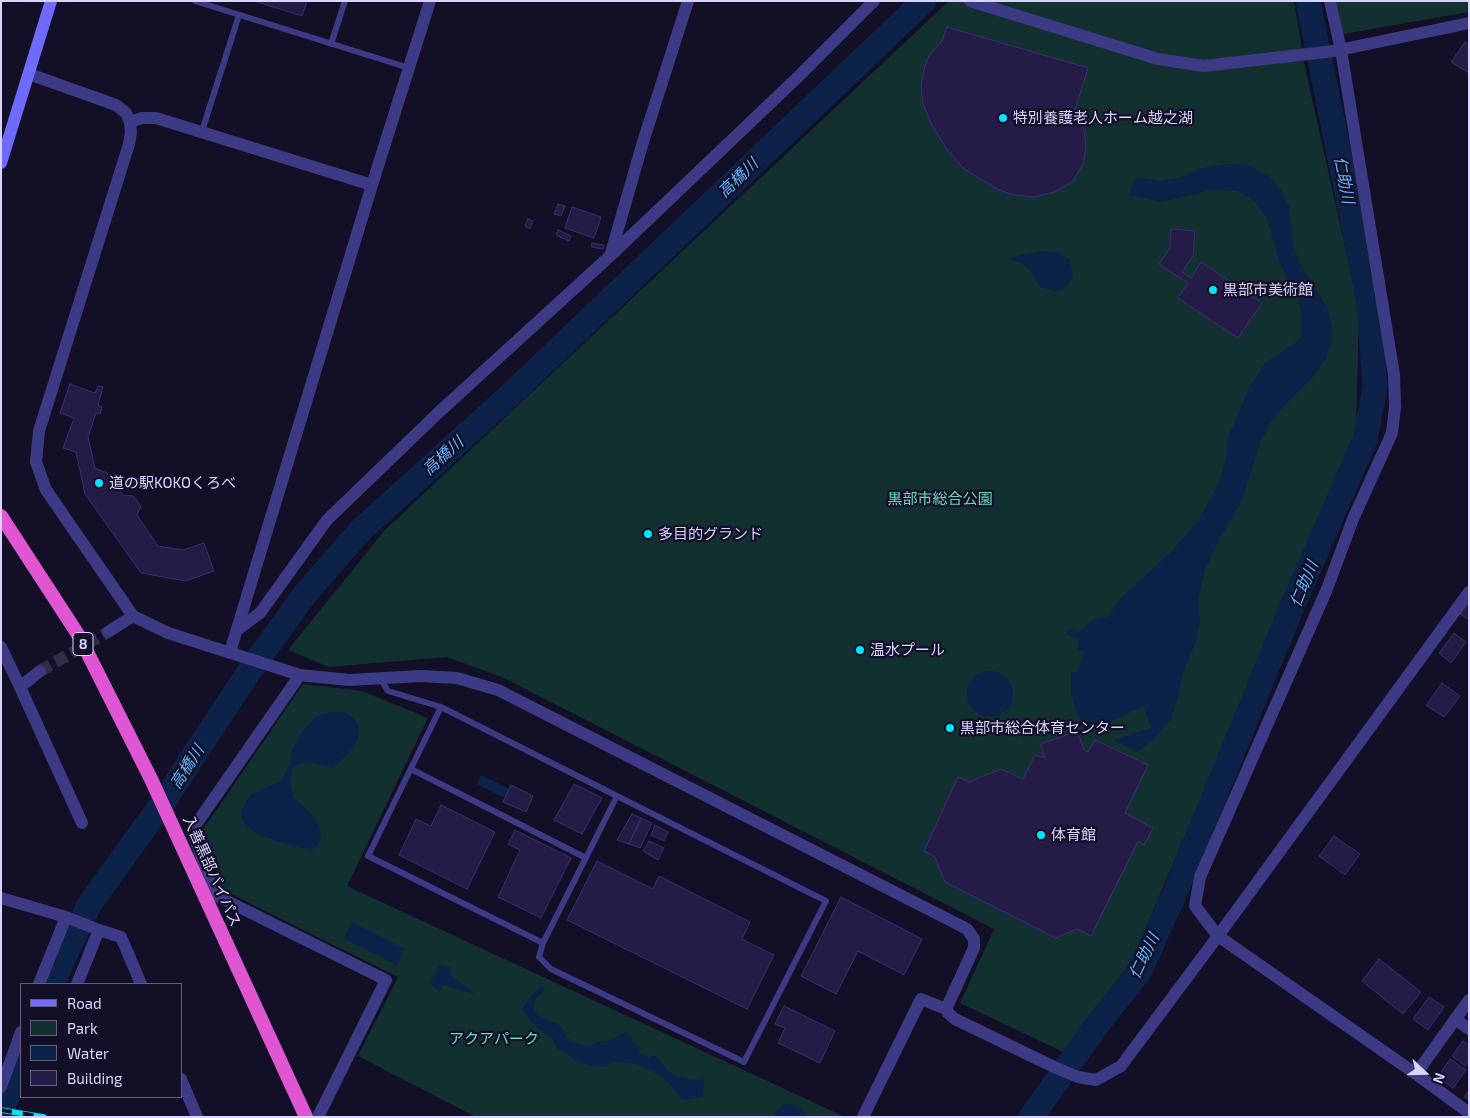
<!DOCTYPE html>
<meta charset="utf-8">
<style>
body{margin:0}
#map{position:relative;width:1470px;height:1118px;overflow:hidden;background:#130f26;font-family:"Exo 2",sans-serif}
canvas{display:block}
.frame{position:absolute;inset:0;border:2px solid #d9d4ff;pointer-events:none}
.legend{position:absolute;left:20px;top:983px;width:162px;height:115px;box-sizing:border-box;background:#130f26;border:1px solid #625e7d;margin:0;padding:6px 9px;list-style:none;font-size:15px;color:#d9d4ff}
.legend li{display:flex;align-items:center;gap:10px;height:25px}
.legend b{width:25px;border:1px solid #625e7d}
.north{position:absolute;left:1400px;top:1048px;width:50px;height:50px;-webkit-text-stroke:4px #130f26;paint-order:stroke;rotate:111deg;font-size:14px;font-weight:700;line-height:20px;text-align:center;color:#d9d4ff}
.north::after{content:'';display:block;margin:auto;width:18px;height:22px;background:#d9d4ff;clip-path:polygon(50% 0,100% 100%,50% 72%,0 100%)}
</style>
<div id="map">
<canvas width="1470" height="1118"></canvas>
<div class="frame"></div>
<ul class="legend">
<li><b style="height:6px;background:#6f6bff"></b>Road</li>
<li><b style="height:14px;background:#12302f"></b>Park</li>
<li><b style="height:14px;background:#0c2248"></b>Water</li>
<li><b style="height:14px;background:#241b47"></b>Building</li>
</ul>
<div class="north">N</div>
</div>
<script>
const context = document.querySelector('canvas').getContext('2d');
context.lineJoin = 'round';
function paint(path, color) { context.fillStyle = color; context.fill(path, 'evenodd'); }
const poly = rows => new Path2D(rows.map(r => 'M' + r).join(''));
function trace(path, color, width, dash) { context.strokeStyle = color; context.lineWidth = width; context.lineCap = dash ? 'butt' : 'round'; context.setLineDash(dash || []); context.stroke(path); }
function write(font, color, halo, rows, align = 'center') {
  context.font = font + ' "Exo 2","Noto Sans JP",sans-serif'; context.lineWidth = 4.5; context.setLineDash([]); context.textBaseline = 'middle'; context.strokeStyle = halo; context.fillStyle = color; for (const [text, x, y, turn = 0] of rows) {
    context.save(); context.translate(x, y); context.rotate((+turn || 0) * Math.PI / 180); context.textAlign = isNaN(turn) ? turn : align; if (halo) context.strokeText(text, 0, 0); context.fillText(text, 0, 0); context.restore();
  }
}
const green = poly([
 [949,1,1294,1,1306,72,1359,309,1356,433,1130,965,1063,1052,960,1003,994,929,504,678,447,657,329,667,288,650,385,530],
 [1336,1,1469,1,1469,12,1343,34],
 [303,684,362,691,428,718,347,886,845,1117,476,1117,358,1056,398,977,223,890,202,831]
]);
const water = poly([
 [1226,164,1249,165,1269,176,1281,190,1289,206,1294,249,1304,270,1328,309,1332,327,1331,345,1325,360,1314,376,1282,408,1269,425,1260,444,1242,500,1217,544,1205,570,1200,591,1198,605,1200,621,1196,641,1182,676,1177,701,1171,719,1156,737,1137,752,1113,740,1151,728,1144,706,1084,733,1071,695,1071,673,1077,672,1085,652,1077,649,1079,639,1066,634,1069,628,1078,632,1095,619,1108,617,1119,600,1172,551,1199,520,1217,487,1226,460,1227,440,1249,388,1265,363,1294,344,1301,337,1301,312,1298,294,1288,280,1279,261,1267,218,1254,201,1237,191,1211,190,1162,202,1129,195,1135,177,1160,181,1179,178,1202,168],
 [1044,251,1060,253,1070,260,1073,276,1068,285,1063,290,1055,291,1040,287,1030,270,1022,264,1008,259,1022,255],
 '967 694a23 23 0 1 1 46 0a23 23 0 1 1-46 0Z',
 [330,712,344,712,353,717,359,727,358,739,350,752,333,768,309,762,296,765,293,768,290,781,293,797,313,815,319,825,321,837,318,844,312,850,297,847,262,836,247,827,242,818,241,812,250,795,281,781,290,764,292,751,301,733,316,717],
 [481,775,510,789,505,798,477,784],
 [352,922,405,949,397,965,344,939],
 [439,965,451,967,449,974,475,994,443,985,439,992,430,983],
 [540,987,544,988,543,992,536,999,533,1006,538,1015,561,1026,567,1038,581,1045,590,1046,597,1042,609,1041,627,1031,633,1041,638,1045,640,1053,649,1058,652,1055,657,1057,669,1072,682,1078,694,1080,704,1078,703,1097,683,1100,664,1078,650,1070,636,1064,614,1061,605,1067,592,1066,579,1062,557,1048,553,1040,535,1026,522,1009,533,993],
 [791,1104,798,1106,805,1112,805,1117,771,1117,782,1105]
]);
const river = poly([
 [53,984,64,957,89,905,166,798,246,676,305,594,361,530,507,398,924,1],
 [1,1112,21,1063],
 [1031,1117,1100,1021,1139,972,1175,893,1289,614,1365,440,1375,388,1369,302,1308,1]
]);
const building = poly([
 [254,1,307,1,302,16,254,1],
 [947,27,1088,68,1075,110,1084,130,1086,146,1083,164,1073,181,1055,192,1034,197,1013,195,995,188,963,168,946,148,932,125,923,104,921,85,924,69,929,56,942,41,947,27],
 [1465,42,1469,45,1469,73,1451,62,1465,42],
 [558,204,565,206,561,216,554,214,558,204],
 [572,207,601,217,594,238,565,228,572,207],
 [528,219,533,221,530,229,525,226,528,219],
 [1171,229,1195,231,1193,256,1182,272,1191,278,1201,262,1262,303,1238,338,1178,298,1188,283,1159,264,1170,248,1171,229],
 [558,230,571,236,569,241,556,235,558,230],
 [592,243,604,245,603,249,591,247,592,243],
 [70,384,95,393,98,386,103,387,98,405,102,407,100,414,96,413,88,437,95,468,107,473,123,495,133,496,141,506,137,515,158,546,183,550,204,543,214,571,186,581,141,573,85,494,76,452,63,448,74,418,60,413,70,384],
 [1469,603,1469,620,1460,614,1469,603],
 [1454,633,1466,642,1451,663,1439,653,1454,633],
 [1442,683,1460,696,1444,717,1426,705,1442,683],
 [1077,731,1084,750,1088,752,1095,740,1148,765,1125,813,1153,828,1144,845,1138,841,1091,936,1077,929,1056,938,945,882,935,857,924,851,958,777,969,782,1001,769,1023,779,1035,755,1045,758,1041,744,1077,731],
 [574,784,602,798,582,834,554,820,574,784],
 [511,785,533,796,526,812,503,802,511,785],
 [441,805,495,832,467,889,399,855,416,819,431,826,441,805],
 [632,814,641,818,629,844,617,840,632,814],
 [641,818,652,823,640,848,629,844,641,818],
 [655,825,668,832,664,841,651,835,655,825],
 [515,830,571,858,541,918,498,897,520,850,508,844,515,830],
 [1334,836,1360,854,1345,875,1319,856,1334,836],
 [649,841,664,848,658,860,643,851,649,841],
 [597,861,653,889,659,876,750,922,742,939,774,955,747,1009,567,920,597,861],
 [841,897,922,939,904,975,858,951,836,994,801,976,841,897],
 [1379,959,1421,992,1403,1014,1362,981,1379,959],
 [1429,997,1444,1007,1428,1030,1413,1019,1429,997],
 [784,1006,835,1031,820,1063,778,1043,785,1028,775,1024,784,1006],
 [1463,1041,1469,1045,1469,1061,1465,1066,1452,1056,1463,1041],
 [1450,1059,1466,1070,1453,1088,1438,1077,1450,1059],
 [1469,1090,1469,1100,1464,1097,1469,1090]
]);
const minorTunnel = poly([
 [40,671,108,632]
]);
const service = poly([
 [195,1,409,68],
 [331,44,345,1],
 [202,131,239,15],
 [380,678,388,691,441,707,617,796,826,901,744,1062,551,969,539,957,543,943,617,796],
 [441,707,368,856,543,943],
 [411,769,586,858]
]);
const minor = poly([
 [1330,1,1341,50,1394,375,1395,407,1392,433,1353,519,1327,589,1200,877,1195,906,1218,936,1416,1074,1469,1113],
 [611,253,643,142,688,1],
 [237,630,260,613,327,520,438,413,610,256,800,75,874,1],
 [108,632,133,616],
 [1,647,20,687],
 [40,671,20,687,82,823],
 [300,675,192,830,215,895,386,980,318,1117],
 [1,898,66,917,39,984],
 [66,917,99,930],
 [77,984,99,930,121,937,141,984],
 [1455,1019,1469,1029],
 [1416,1074,1469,1000],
 [181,1079,197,1117],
 [1,1087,21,1032],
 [863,1117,921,999,946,1009,948,1013,955,1019,1054,1067,1078,1077,1096,1080,1121,1066,1218,936]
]);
const tertiary = poly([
 [970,1,1158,59,1204,66,1334,51,1469,23],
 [29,74,116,105,126,113,130,122,131,132,129,144,39,431,36,462,46,490,133,616,168,633,300,675,349,680,421,676,457,678,498,690,967,929,974,939,974,948,946,1009],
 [130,122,142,118,156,118,372,185],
 [230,652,372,185,430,1],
 [1218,936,1469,592]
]);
const secondary = poly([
 [1,163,51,1]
]);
const trunk = poly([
 [1,516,79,636,151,779,306,1117]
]);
const rail = poly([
 [1,1110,44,1117]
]);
const markers = [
 [1003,118,5,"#00e5ff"],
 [1213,290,5,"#00e5ff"],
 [99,483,5,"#00e5ff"],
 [648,534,5,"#00e5ff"],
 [860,650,5,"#00e5ff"],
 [950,728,5,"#00e5ff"],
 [1041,835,5,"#00e5ff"]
];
const shields = [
 [83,644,20]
];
const shieldNames = [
 ["8",83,644]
];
const poiNames = [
 ["特別養護老人ホーム越之湖",1013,118],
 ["黒部市美術館",1223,290],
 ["道の駅KOKOくろべ",109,483],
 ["多目的グランド",658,534],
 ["温水プール",870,650],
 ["黒部市総合体育センター",960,728],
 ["体育館",1051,835]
];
const parkNames = [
 ["黒部市総合公園",940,499],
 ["アクアパーク",494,1039]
];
const streetNames = [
 ["入善黒部バイパス",212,871,66]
];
const waterNames = [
 ["高橋川",738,178,-44],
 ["仁助川",1344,180,79],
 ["高橋川",443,456,-42],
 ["仁助川",1304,584,-67],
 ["高橋川",187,767,-57],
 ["仁助川",1144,956,-64]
];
paint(green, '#12302f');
paint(water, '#0c2248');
trace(river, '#0c2248', 25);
paint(building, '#241b47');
trace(building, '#3b2d73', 1);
trace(minorTunnel, '#312d47', 12, [12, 6]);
trace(service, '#3d3a85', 6);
trace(minor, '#3d3a85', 12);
trace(tertiary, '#3d3a85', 12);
trace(secondary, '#6f6bff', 12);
trace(trunk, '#e055d1', 14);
trace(rail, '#00e5ff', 5.5);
trace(rail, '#130f26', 4, [11]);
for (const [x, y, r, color] of markers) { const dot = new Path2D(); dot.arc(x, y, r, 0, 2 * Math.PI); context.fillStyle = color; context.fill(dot); trace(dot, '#130f26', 2); }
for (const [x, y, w] of shields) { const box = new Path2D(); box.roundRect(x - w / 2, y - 11.5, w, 23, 4); context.fillStyle = '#130f26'; context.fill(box); trace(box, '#d9d4ff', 1); }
write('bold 14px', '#d9d4ff', null, shieldNames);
write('15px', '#d9d4ff', '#130f26', poiNames, 'left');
write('15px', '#5fe0c0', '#130f26', parkNames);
write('15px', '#d9d4ff', '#130f26', streetNames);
write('italic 16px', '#62b6ff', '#130f26', waterNames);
</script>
